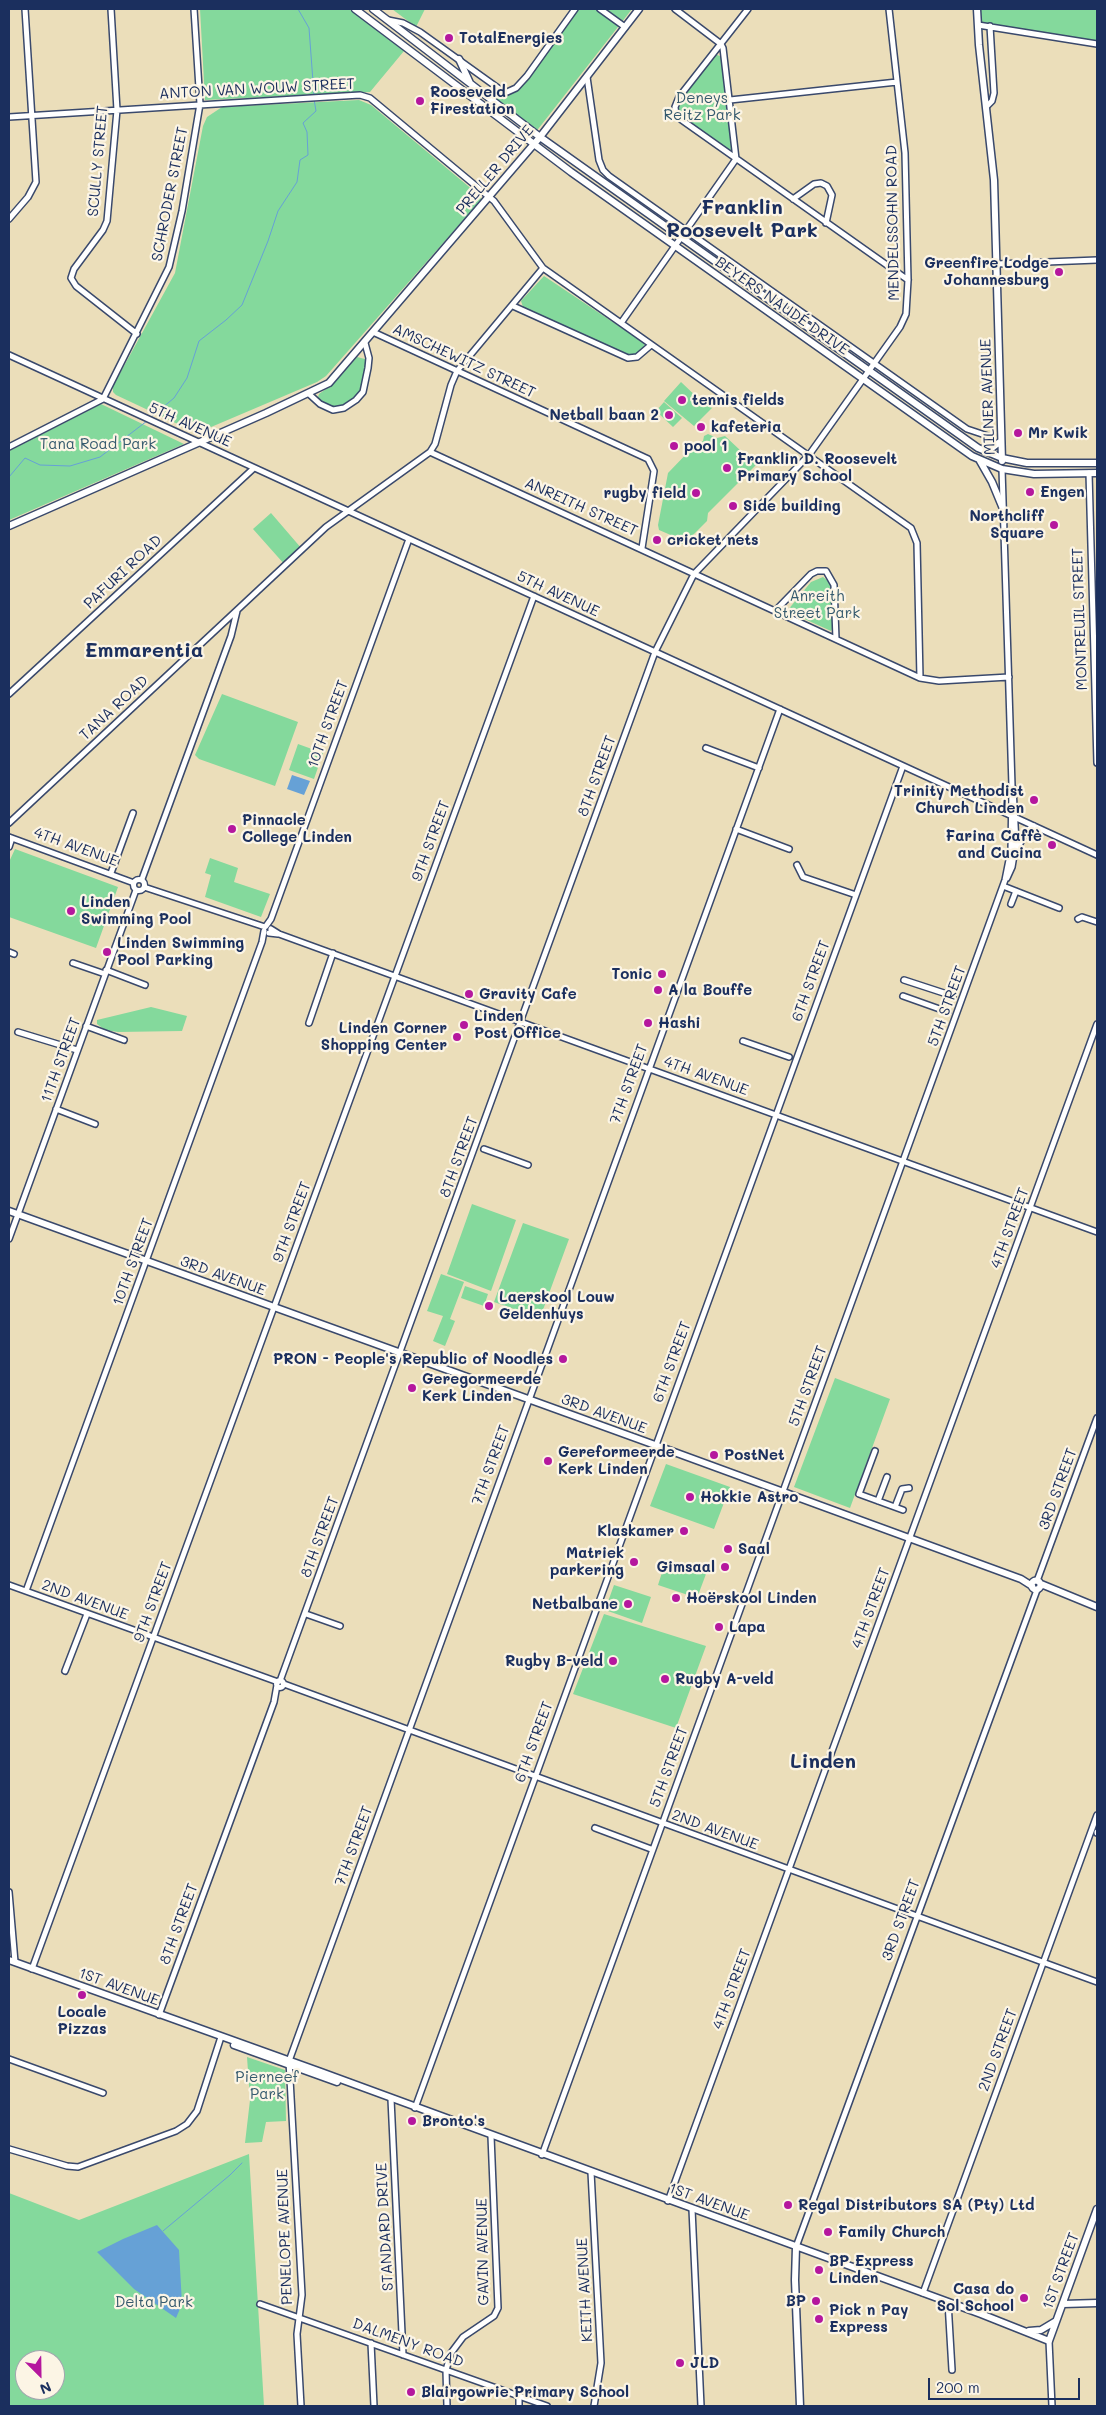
<!DOCTYPE html>
<meta charset="utf-8">
<style>
body{margin:0}
#map{position:relative;width:1106px;height:2415px;overflow:hidden;background:#ebdeba;font-family:Mali,sans-serif}
canvas{display:block}
.frame{position:absolute;inset:0;border:10px solid #1b2f5e;pointer-events:none}
.north{position:absolute;left:15px;top:2350px;width:50px;height:50px;box-sizing:border-box;background:#fcf5e5;border:1px solid #a2a6af;border-radius:50%;rotate:157deg;font-size:14px;font-weight:700;line-height:20px;text-align:center;color:#1b2f5e}
.north::after{content:'';display:block;margin:auto;width:18px;height:22px;background:#b5179e;clip-path:polygon(50% 0,100% 100%,50% 72%,0 100%)}
.scale{position:absolute;left:928px;top:2378px;width:152px;height:22px;box-sizing:border-box;border:2px solid #1b2f5e;border-top:0;padding-left:6px;font-size:15px;line-height:18px;white-space:nowrap;color:#1b2f5e;-webkit-text-stroke:4px #fcf5e5;paint-order:stroke}
</style>
<div id="map">
<canvas width="1106" height="2415"></canvas>
<div class="frame"></div>
<div class="north">N</div>
<div class="scale">200 m</div>
</div>
<script>
const context = document.querySelector('canvas').getContext('2d');
context.lineJoin = 'round';
function paint(path, color) { context.fillStyle = color; context.fill(path, 'evenodd'); }
const poly = rows => new Path2D(rows.map(r => 'M' + r).join(''));
function trace(path, color, width, dash) { context.strokeStyle = color; context.lineWidth = width; context.lineCap = dash ? 'butt' : 'round'; context.setLineDash(dash || []); context.stroke(path); }
function write(font, color, halo, rows, align = 'center') {
  context.font = font + ' Mali,sans-serif'; context.lineWidth = 4.5; context.setLineDash([]); context.textBaseline = 'middle'; context.strokeStyle = halo; context.fillStyle = color; for (const [text, x, y, turn = 0] of rows) {
    context.save(); context.translate(x, y); context.rotate((+turn || 0) * Math.PI / 180); context.textAlign = isNaN(turn) ? turn : align; if (halo) context.strokeText(text, 0, 0); context.fillText(text, 0, 0); context.restore();
  }
}
const green = poly([
 [200,9,349,9,404,51,370,92,205,100],
 [392,9,425,9,416,27],
 [577,9,632,9,535,133,497,99,500,92,518,83],
 [977,9,1097,9,1097,44,978,25],
 [715,54,722,57,722,60,732,149,729,151,677,118,675,107],
 [359,100,371,105,480,196,481,200,326,376,317,382,197,433,116,395,113,392,113,386,175,273,203,126,207,117,222,107],
 [544,276,644,343,645,347,638,355,631,357,523,307,521,301],
 [357,357,365,359,366,363,364,380,358,396,339,409,330,408,320,402,318,397,319,394,333,384],
 [681,382,700,400,695,405,702,399,712,408,694,426,664,401],
 [664,402,682,418,673,427,656,411],
 [101,404,184,444,9,520,9,451],
 [708,434,717,438,725,436,756,465,708,513,707,521,684,544,680,544,673,536,659,530,658,525,668,473,693,447,703,441,704,436],
 [271,513,302,549,285,565,253,529],
 [823,577,833,585,835,625,831,631,787,611,811,582],
 [222,694,298,722,275,786,199,759,195,755],
 [298,744,323,753,314,779,289,770],
 [15,849,118,887,96,948,9,917,9,862],
 [210,858,238,868,234,882,270,894,261,917,205,897,211,875,205,873],
 [151,1007,187,1016,182,1031,118,1032,105,1030,97,1024,97,1020],
 [472,1204,516,1220,491,1291,447,1274],
 [523,1223,569,1239,540,1318,494,1302],
 [441,1274,464,1282,450,1319,455,1321,445,1346,433,1341,443,1316,427,1311],
 [465,1286,488,1294,484,1306,461,1298],
 [835,1378,890,1399,850,1508,794,1487],
 [666,1464,730,1487,714,1529,650,1506],
 [666,1560,706,1574,697,1598,658,1585],
 [614,1585,651,1597,642,1623,605,1610],
 [604,1614,706,1646,676,1728,573,1694],
 [247,2057,285,2070,286,2121,266,2122,262,2142,245,2143,250,2100],
 [249,2154,264,2406,9,2406,9,2193,79,2220],
 [25,2360,55,2360,55,2390,25,2390]
]);
const water = poly([
 [292,775,310,781,304,795,287,789],
 [157,2225,179,2250,182,2304,176,2318,134,2289,97,2252,123,2239]
]);
const stream = poly([
 [298,9,309,28,314,95],
 [150,418,174,398,187,378,199,341,226,320,242,305,268,241,278,211,297,182,300,160,308,155,307,132,303,123,316,111,314,99],
 [9,477,25,458,40,465,70,466,100,457,147,421],
 [163,2231,230,2175,242,2163]
]);
const minor = poly([
 [111,9,117,110,107,221,103,230,74,269,71,278,76,286,137,334],
 [600,9,625,27],
 [748,9,679,97,675,107,676,116,908,280],
 [388,20,403,23,420,32,505,93,516,88,527,76,575,9],
 [978,25,1097,44],
 [587,77,599,160,603,170,609,176,967,429,988,436],
 [730,100,897,82],
 [987,106,992,101,994,93,990,26],
 [9,117,311,98,360,95,370,98,494,201,543,268,911,528,917,543,920,678],
 [793,199,814,184,821,183,827,186,832,195,826,223],
 [9,219,28,197,36,182,25,9],
 [996,264,1097,260],
 [513,306,628,358,637,357,651,345],
 [621,323,736,159,723,48,721,44,675,9],
 [373,332,648,459,654,471,642,548],
 [9,355,1097,855],
 [309,394,320,404,333,410,344,408,356,400,363,392,368,368,369,358,365,343],
 [9,447,103,399,169,267,182,211,200,104,194,9],
 [430,452,920,678,939,681,1009,677],
 [1089,473,1097,763],
 [776,610,811,574,817,571,826,571,834,585,836,639],
 [9,694,254,468],
 [706,748,759,768],
 [9,823,326,527,430,452,435,444,451,385,457,371,543,268],
 [736,829,789,849],
 [9,837,134,883],
 [9,847,12,838],
 [1017,850,1026,831,1034,826],
 [797,865,803,877,856,895],
 [111,873,133,813],
 [1007,878,1012,867,1016,843,1013,788],
 [142,879,231,636,237,611],
 '133.5 885a5.5 5.5 0 1 1 11 0a5.5 5.5 0 1 1-11 0Z',
 [1003,886,1059,908],
 [144,887,265,927],
 [1011,904,1016,891],
 [1078,919,1082,917,1097,922],
 [266,926,271,919,409,539],
 [271,929,279,934,1097,1232],
 [269,933,278,934],
 [9,952,14,954],
 [73,963,105,974],
 [106,970,145,985],
 [904,980,953,996],
 [903,996,948,1012],
 [309,1023,333,953],
 [86,1026,124,1040],
 [18,1032,77,1050],
 [743,1041,789,1057],
 [56,1109,95,1124],
 [484,1149,528,1165],
 [9,1239,136,890],
 [875,1451,859,1494,903,1510],
 [878,1501,887,1477],
 [895,1507,902,1489,909,1488],
 [1037,1581,1097,1418],
 [9,1585,278,1682],
 [26,1591,262,942,264,931],
 [306,1614,340,1626],
 [65,1671,87,1614],
 '276.5 1684a3.5 3.5 0 1 1 7 0a3.5 3.5 0 1 1-7 0Z',
 [280,1681,655,652,694,574,809,455,900,327,906,314,908,280,905,153,889,9],
 [284,1684,1097,1982],
 [595,1828,651,1849],
 [1097,1832,1097,1833],
 [9,1892,15,1962],
 [32,1969,534,596],
 [159,2015,274,1702,277,1685],
 [9,2059,103,2093],
 [391,2099,403,2355],
 [415,2108,903,766],
 [9,2149,67,2166,78,2167,176,2131,187,2124,197,2111,221,2037],
 [542,2155,1005,880,1011,850,1012,786,1002,469],
 [591,2172,601,2363,594,2406],
 [668,2201,1097,1024],
 [692,2209,701,2406],
 [796,2247,1037,1590],
 [923,2293,1097,1815],
 [948,2302,952,2370],
 [260,2304,547,2406],
 [1049,2341,1052,2406],
 [371,2343,374,2406],
 [519,2397,519,2406],
 [301,2406,297,2334,302,2295,289,2061,780,709],
 [447,2406,446,2370,451,2353,463,2337,494,2316,498,2308,491,2136]
]);
const major = poly([
 [355,9,571,172,972,456,1002,469,1034,474,1097,473],
 [373,9,540,137,978,448,1002,458,1027,463,1097,463],
 [977,9,979,45,994,180,1002,461],
 [459,59,470,83],
 [984,451,992,448,1001,441],
 [980,461,992,482,1004,511],
 [9,526,266,413,329,383,540,137,639,9],
 [9,1211,655,1445,1021,1579,1032,1586],
 '1031.5 1585a4.5 4.5 0 1 1 9 0a4.5 4.5 0 1 1-9 0Z',
 [1041,1584,1097,1607],
 [9,1960,321,2072,981,2314,1049,2341,1097,2209],
 [234,2045,337,2082],
 [796,2247,795,2280,800,2406],
 [1063,2304,1097,2303],
 [1029,2331,1041,2330,1056,2321]
]);
const markers = [
 [449,38,5,"#b5179e"],
 [420,101,5,"#b5179e"],
 [1059,272,5,"#b5179e"],
 [682,400,5,"#b5179e"],
 [669,415,5,"#b5179e"],
 [701,427,5,"#b5179e"],
 [1018,433,5,"#b5179e"],
 [674,446,5,"#b5179e"],
 [727,468,5,"#b5179e"],
 [1030,492,5,"#b5179e"],
 [696,493,5,"#b5179e"],
 [733,506,5,"#b5179e"],
 [1054,525,5,"#b5179e"],
 [657,540,5,"#b5179e"],
 [1034,800,5,"#b5179e"],
 [232,829,5,"#b5179e"],
 [1052,845,5,"#b5179e"],
 [71,911,5,"#b5179e"],
 [107,952,5,"#b5179e"],
 [662,974,5,"#b5179e"],
 [658,990,5,"#b5179e"],
 [469,994,5,"#b5179e"],
 [648,1023,5,"#b5179e"],
 [464,1025,5,"#b5179e"],
 [457,1037,5,"#b5179e"],
 [489,1306,5,"#b5179e"],
 [563,1359,5,"#b5179e"],
 [412,1388,5,"#b5179e"],
 [714,1455,5,"#b5179e"],
 [548,1461,5,"#b5179e"],
 [690,1497,5,"#b5179e"],
 [684,1531,5,"#b5179e"],
 [728,1549,5,"#b5179e"],
 [634,1562,5,"#b5179e"],
 [725,1567,5,"#b5179e"],
 [676,1598,5,"#b5179e"],
 [628,1604,5,"#b5179e"],
 [719,1627,5,"#b5179e"],
 [613,1661,5,"#b5179e"],
 [665,1679,5,"#b5179e"],
 [82,1995,5,"#b5179e"],
 [412,2121,5,"#b5179e"],
 [788,2205,5,"#b5179e"],
 [828,2232,5,"#b5179e"],
 [819,2270,5,"#b5179e"],
 [1024,2298,5,"#b5179e"],
 [816,2301,5,"#b5179e"],
 [819,2319,5,"#b5179e"],
 [680,2363,5,"#b5179e"],
 [411,2392,5,"#b5179e"]
];
const poiNames = [
 ["TotalEnergies",459,38],
 ["Rooseveld",430,92],
 ["Firestation",430,109],
 ["Greenfire Lodge",1049,263,"right"],
 ["Johannesburg",1049,280,"right"],
 ["tennis fields",692,400],
 ["Netball baan 2",659,415,"right"],
 ["kafeteria",711,427],
 ["Mr Kwik",1028,433],
 ["pool 1",684,446],
 ["Franklin D. Roosevelt",737,459],
 ["Primary School",737,476],
 ["Engen",1040,492],
 ["rugby field",686,493,"right"],
 ["Side building",743,506],
 ["Northcliff",1044,516,"right"],
 ["Square",1044,533,"right"],
 ["cricket nets",667,540],
 ["Trinity Methodist",1024,791,"right"],
 ["Church Linden",1024,808,"right"],
 ["Pinnacle",242,820],
 ["College Linden",242,837],
 ["Farina Caffè",1042,836,"right"],
 ["and Cucina",1042,853,"right"],
 ["Linden",81,902],
 ["Swimming Pool",81,919],
 ["Linden Swimming",117,943],
 ["Pool Parking",117,960],
 ["Tonic",652,974,"right"],
 ["A la Bouffe",668,990],
 ["Gravity Cafe",479,994],
 ["Linden",474,1016],
 ["Post Office",474,1033],
 ["Hashi",658,1023],
 ["Linden Corner",447,1028,"right"],
 ["Shopping Center",447,1045,"right"],
 ["Laerskool Louw",499,1297],
 ["Geldenhuys",499,1314],
 ["PRON - People's Republic of Noodles",553,1359,"right"],
 ["Geregormeerde",422,1379],
 ["Kerk Linden",422,1396],
 ["Gereformeerde",558,1452],
 ["Kerk Linden",558,1469],
 ["PostNet",724,1455],
 ["Hokkie Astro",700,1497],
 ["Klaskamer",674,1531,"right"],
 ["Saal",738,1549],
 ["Matriek",624,1553,"right"],
 ["parkering",624,1570,"right"],
 ["Gimsaal",715,1567,"right"],
 ["Hoërskool Linden",686,1598],
 ["Netbalbane",618,1604,"right"],
 ["Lapa",729,1627],
 ["Rugby B-veld",603,1661,"right"],
 ["Rugby A-veld",675,1679],
 ["Locale",82,2012,"center"],
 ["Pizzas",82,2029,"center"],
 ["Bronto's",422,2121],
 ["Regal Distributors SA (Pty) Ltd",798,2205],
 ["Family Church",838,2232],
 ["BP Express",829,2261],
 ["Linden",829,2278],
 ["Casa do",1014,2289,"right"],
 ["Sol School",1014,2306,"right"],
 ["BP",806,2301,"right"],
 ["Pick n Pay",829,2310],
 ["Express",829,2327],
 ["JLD",690,2363],
 ["Blairgowrie Primary School",421,2392]
];
const streetNames = [
 ["ANTON VAN WOUW STREET",257,89,-3],
 ["SCULLY STREET",98,161,-85],
 ["PRELLER DRIVE",495,170,-50],
 ["SCHRODER STREET",170,194,-79],
 ["MENDELSSOHN ROAD",893,223,-91],
 ["BEYERS NAUDÉ DRIVE",782,306,35],
 ["AMSCHEWITZ STREET",464,361,25],
 ["MILNER AVENUE",988,397,-92],
 ["5TH AVENUE",190,425,24],
 ["ANREITH STREET",581,507,24],
 ["PAFURI ROAD",123,572,-43],
 ["5TH AVENUE",558,594,25],
 ["MONTREUIL STREET",1080,619,-92],
 ["TANA ROAD",114,708,-43],
 ["10TH STREET",328,724,-70],
 ["8TH STREET",597,776,-70],
 ["9TH STREET",431,841,-70],
 ["4TH AVENUE",76,847,20],
 ["6TH STREET",811,981,-70],
 ["5TH STREET",947,1006,-70],
 ["11TH STREET",61,1060,-70],
 ["4TH AVENUE",706,1076,20],
 ["7TH STREET",629,1084,-70],
 ["8TH STREET",459,1157,-70],
 ["9TH STREET",292,1222,-70],
 ["4TH STREET",1010,1228,-70],
 ["10TH STREET",133,1262,-70],
 ["3RD AVENUE",223,1276,20],
 ["6TH STREET",672,1362,-70],
 ["5TH STREET",808,1386,-70],
 ["3RD AVENUE",604,1414,20],
 ["7TH STREET",491,1465,-70],
 ["3RD STREET",1058,1489,-70],
 ["8TH STREET",320,1537,-70],
 ["2ND AVENUE",85,1600,20],
 ["9TH STREET",153,1602,-70],
 ["4TH STREET",871,1608,-70],
 ["6TH STREET",534,1742,-70],
 ["5TH STREET",669,1767,-70],
 ["2ND AVENUE",715,1830,20],
 ["7TH STREET",354,1846,-70],
 ["3RD STREET",901,1920,-70],
 ["8TH STREET",179,1924,-70],
 ["1ST AVENUE",119,1987,20],
 ["4TH STREET",732,1989,-70],
 ["2ND STREET",998,2050,-70],
 ["1ST AVENUE",709,2202,20],
 ["STANDARD DRIVE",385,2227,-93],
 ["PENELOPE AVENUE",285,2237,-92],
 ["GAVIN AVENUE",483,2252,-91],
 ["1ST STREET",1061,2271,-70],
 ["KEITH AVENUE",585,2290,-93],
 ["DALMENY ROAD",408,2343,20]
];
const parkNames = [
 ["Deneys",702,98],
 ["Reitz Park",702,115],
 ["Tana Road Park",98,444],
 ["Anreith",817,596],
 ["Street Park",817,613],
 ["Pierneef",267,2077],
 ["Park",267,2094],
 ["Delta Park",154,2302]
];
const districtNames = [
 ["Franklin",742,208],
 ["Roosevelt Park",742,231],
 ["Emmarentia",144,651],
 ["Linden",823,1762]
];
paint(green, '#84d99c');
paint(water, '#66a1d6');
trace(stream, '#66a1d6', 1);
trace(minor, '#3a496c', 8);
trace(major, '#3a496c', 9);
trace(minor, '#fff', 5);
trace(major, '#fff', 6);
for (const [x, y, r, color] of markers) { const dot = new Path2D(); dot.arc(x, y, r, 0, 2 * Math.PI); context.fillStyle = color; context.fill(dot); trace(dot, '#fcf5e5', 2); }
write('bold 15px', '#1b2f5e', '#fcf5e5', poiNames, 'left');
write('15px', '#1b2f5e', '#fcf5e5', streetNames);
write('15px', '#355a6e', '#fcf5e5', parkNames);
write('bold 20px', '#1b2f5e', '#fcf5e5', districtNames);
</script>
